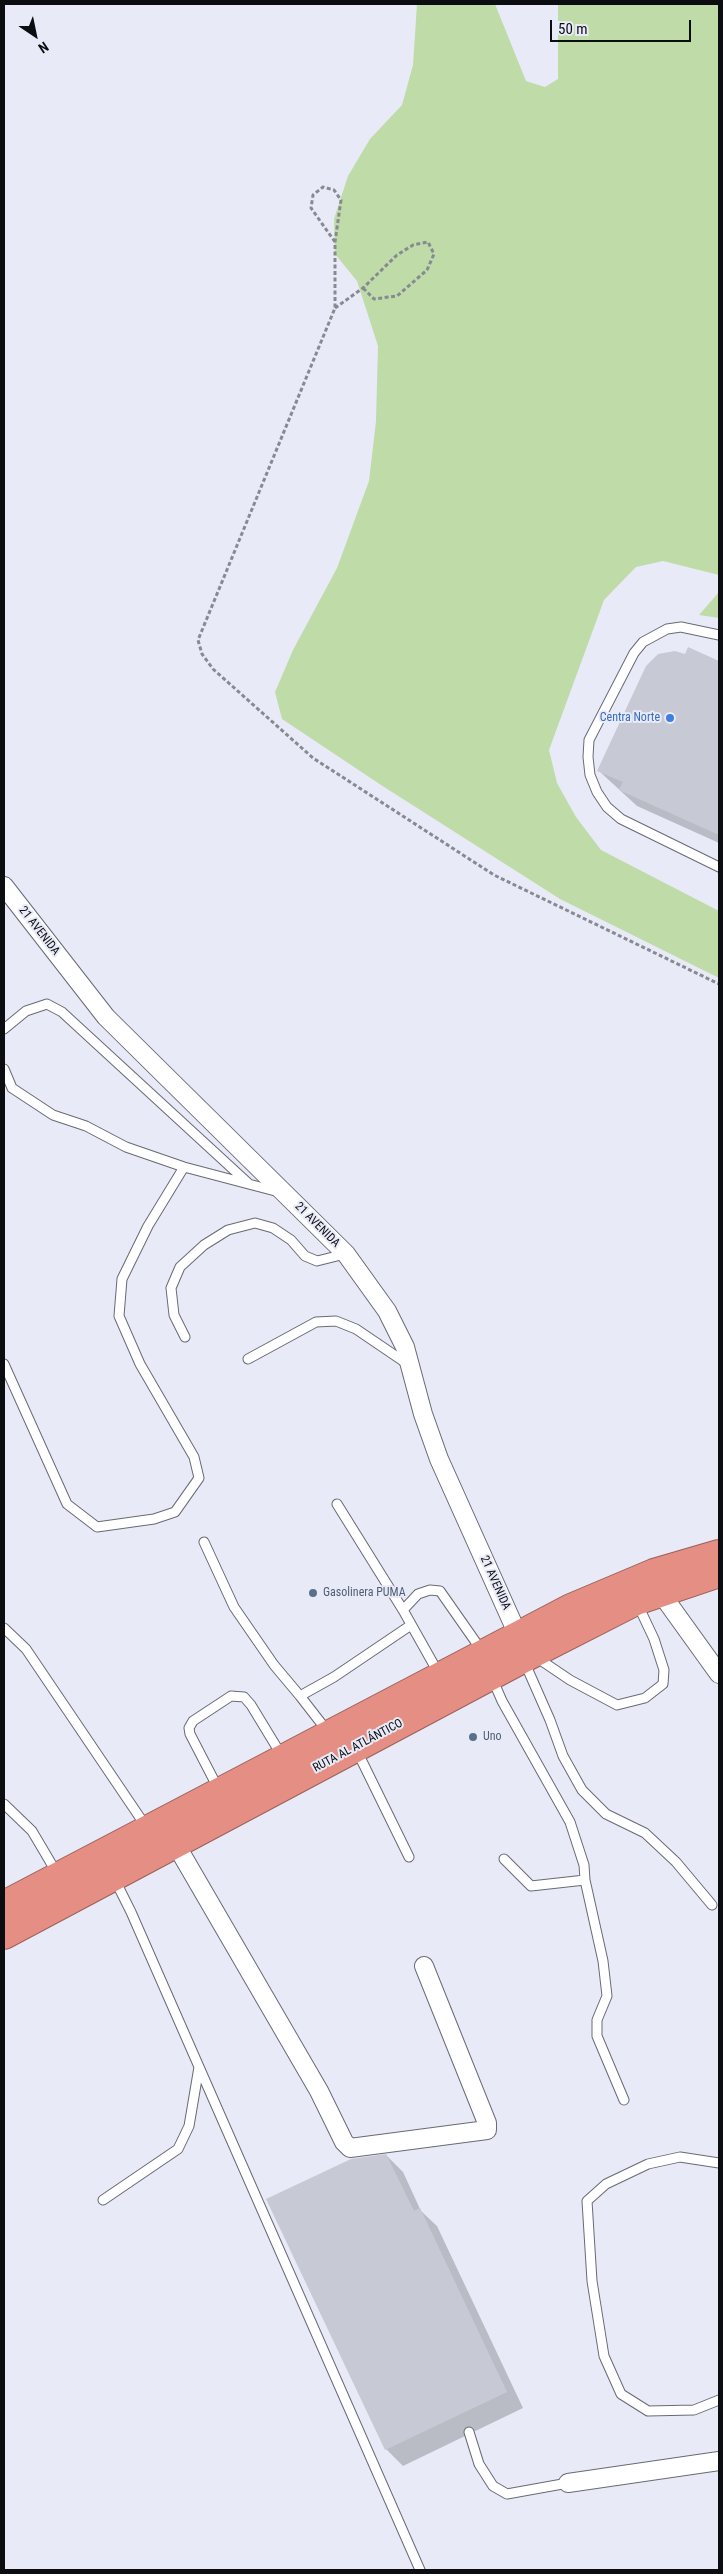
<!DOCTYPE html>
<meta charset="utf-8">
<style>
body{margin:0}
#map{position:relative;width:723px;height:2574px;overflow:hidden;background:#e8ebf7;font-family:"Roboto Condensed",sans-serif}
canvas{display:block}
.frame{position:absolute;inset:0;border:5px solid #0c0d11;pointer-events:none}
.north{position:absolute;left:10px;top:10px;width:50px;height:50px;-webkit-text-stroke:4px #e8ebf7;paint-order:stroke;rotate:146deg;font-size:14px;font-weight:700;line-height:20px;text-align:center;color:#0c0d11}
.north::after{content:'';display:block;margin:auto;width:18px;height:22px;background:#0c0d11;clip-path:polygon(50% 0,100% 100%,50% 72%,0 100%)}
.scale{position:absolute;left:550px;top:20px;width:141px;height:22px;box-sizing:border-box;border:2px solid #0c0d11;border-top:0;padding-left:6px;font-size:15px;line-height:18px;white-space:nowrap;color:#0c0d11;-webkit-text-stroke:4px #e8ebf7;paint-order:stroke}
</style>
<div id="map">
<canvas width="723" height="2574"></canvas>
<div class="frame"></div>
<div class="north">N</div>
<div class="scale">50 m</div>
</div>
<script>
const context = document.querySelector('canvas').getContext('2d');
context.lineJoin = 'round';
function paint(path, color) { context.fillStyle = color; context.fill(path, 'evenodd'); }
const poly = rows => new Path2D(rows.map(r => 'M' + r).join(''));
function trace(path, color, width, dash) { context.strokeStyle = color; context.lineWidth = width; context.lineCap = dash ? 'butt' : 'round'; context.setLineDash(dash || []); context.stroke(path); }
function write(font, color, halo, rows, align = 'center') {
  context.font = font + ' "Roboto Condensed",sans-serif'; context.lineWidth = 4; context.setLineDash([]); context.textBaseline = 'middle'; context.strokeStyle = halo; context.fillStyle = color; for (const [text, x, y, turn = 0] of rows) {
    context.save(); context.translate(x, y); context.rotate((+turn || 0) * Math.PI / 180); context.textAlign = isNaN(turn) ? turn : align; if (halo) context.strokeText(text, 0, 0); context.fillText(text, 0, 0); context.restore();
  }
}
const green = poly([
 [417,4,495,4,526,81,545,87,558,79,558,4,719,4,719,575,663,561,636,567,604,600,549,750,557,783,576,817,601,850,719,911,719,978,560,899,381,785,282,719,275,692,293,650,337,568,369,481,376,421,378,346,357,281,335,254,334,219,348,176,370,139,402,105,413,65],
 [719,592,719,618,699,615]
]);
const shadow = poly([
 [689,648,719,662,719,843,637,806,599,771,686,656],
 [386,2155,403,2172,421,2211,437,2226,523,2408,403,2466,386,2449]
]);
const building = poly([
 [688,647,719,661,719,835,619,790,623,782,597,771,646,666,658,654,675,651,685,654],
 [386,2154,414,2211,420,2208,507,2392,385,2450,266,2199,351,2159]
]);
const path = poly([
 [335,242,311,208,313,195,323,187,334,190,341,200,335,242,335,308,198,640,202,654,213,669,313,758,494,875,719,984],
 [335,308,363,288,397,255,413,245,428,242,434,254,427,270,397,296,374,299,363,288]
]);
const lane = poly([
 [719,635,681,627,667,629,643,642,634,653,589,740,588,757,590,775,597,792,607,807,621,819,719,867],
 [4,1029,26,1011,47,1004,62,1012,248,1183],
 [4,1069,12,1088,53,1115,86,1126,126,1147,184,1167,279,1192],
 [185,1337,174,1315,171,1288,180,1267,204,1245,228,1230,255,1223,273,1228,291,1240,305,1256,317,1261,345,1254],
 [248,1359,316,1322,336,1321,356,1329,409,1365],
 [4,1364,67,1504,97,1527,154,1519,175,1512,199,1478,194,1457,140,1364,119,1316,122,1279,148,1226,184,1167],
 [337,1504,403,1610],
 [204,1542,234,1607,274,1665,300,1696],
 [4,1628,26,1649,147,1828],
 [536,1657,570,1680,617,1705,645,1698,663,1684,664,1670,654,1639,637,1603],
 [524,1661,550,1720,563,1756,582,1790,606,1814,645,1833,676,1862,712,1905],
 [439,1674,403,1610,418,1594,430,1590,440,1591,482,1651],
 [492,1678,502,1701,570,1822,584,1865,585,1880,603,1961,607,1996,597,2020,597,2036,624,2100],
 [328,1732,300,1696,334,1677,411,1625],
 [357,1751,409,1857],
 [219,1790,190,1734,189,1728,193,1721,231,1696,244,1697,251,1705,282,1756],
 [4,1804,32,1831,58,1875],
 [504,1859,531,1886,585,1880],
 [115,1880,131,1912,420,2570],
 [719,2163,680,2157,648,2164,606,2184,587,2201,592,2281,604,2356,621,2394,648,2411,694,2410,719,2400],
 [103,2200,178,2149,189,2126,199,2067],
 [469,2432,479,2464,493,2486,507,2494,568,2483]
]);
const street = poly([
 [4,886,106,1017,346,1254,387,1311,405,1347,423,1414,439,1459,518,1635],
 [660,1592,719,1674],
 [175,1843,319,2091,344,2142,350,2148,487,2130,487,2123,424,1966],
 [568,2483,719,2461]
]);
const highway = poly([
 [4,1905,571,1608,654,1573,719,1554],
 [4,1935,532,1654,636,1601,719,1573]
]);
const markers = [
 [670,718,5,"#3f7fe0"],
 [313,1593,5,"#5c6f8a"],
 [473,1737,5,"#5c6f8a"]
];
const shopNames = [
 ["Centra Norte",660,718]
];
const streetNames = [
 ["21 AVENIDA",39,931,52],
 ["21 AVENIDA",317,1225,45],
 ["21 AVENIDA",495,1583,66],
 ["RUTA AL ATLÁNTICO",358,1746,-28]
];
const serviceNames = [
 ["Gasolinera PUMA",323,1593],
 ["Uno",483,1737]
];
paint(green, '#bfdba8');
paint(shadow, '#0003');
paint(building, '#c7cad5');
trace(lane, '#686a74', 11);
trace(street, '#686a74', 20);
trace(highway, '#99615b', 30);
trace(path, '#888a92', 3, [4, 2.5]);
trace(lane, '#fff', 9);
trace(street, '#fff', 18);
trace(highway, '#e58e83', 28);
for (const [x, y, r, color] of markers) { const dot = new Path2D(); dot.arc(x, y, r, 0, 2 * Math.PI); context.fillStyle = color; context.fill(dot); trace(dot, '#e8ebf7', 2); }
write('12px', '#366cbe', '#e8ebf7', shopNames, 'right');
write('12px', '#0c0d11', '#e8ebf7', streetNames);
write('12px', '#4e5e75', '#e8ebf7', serviceNames, 'left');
</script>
